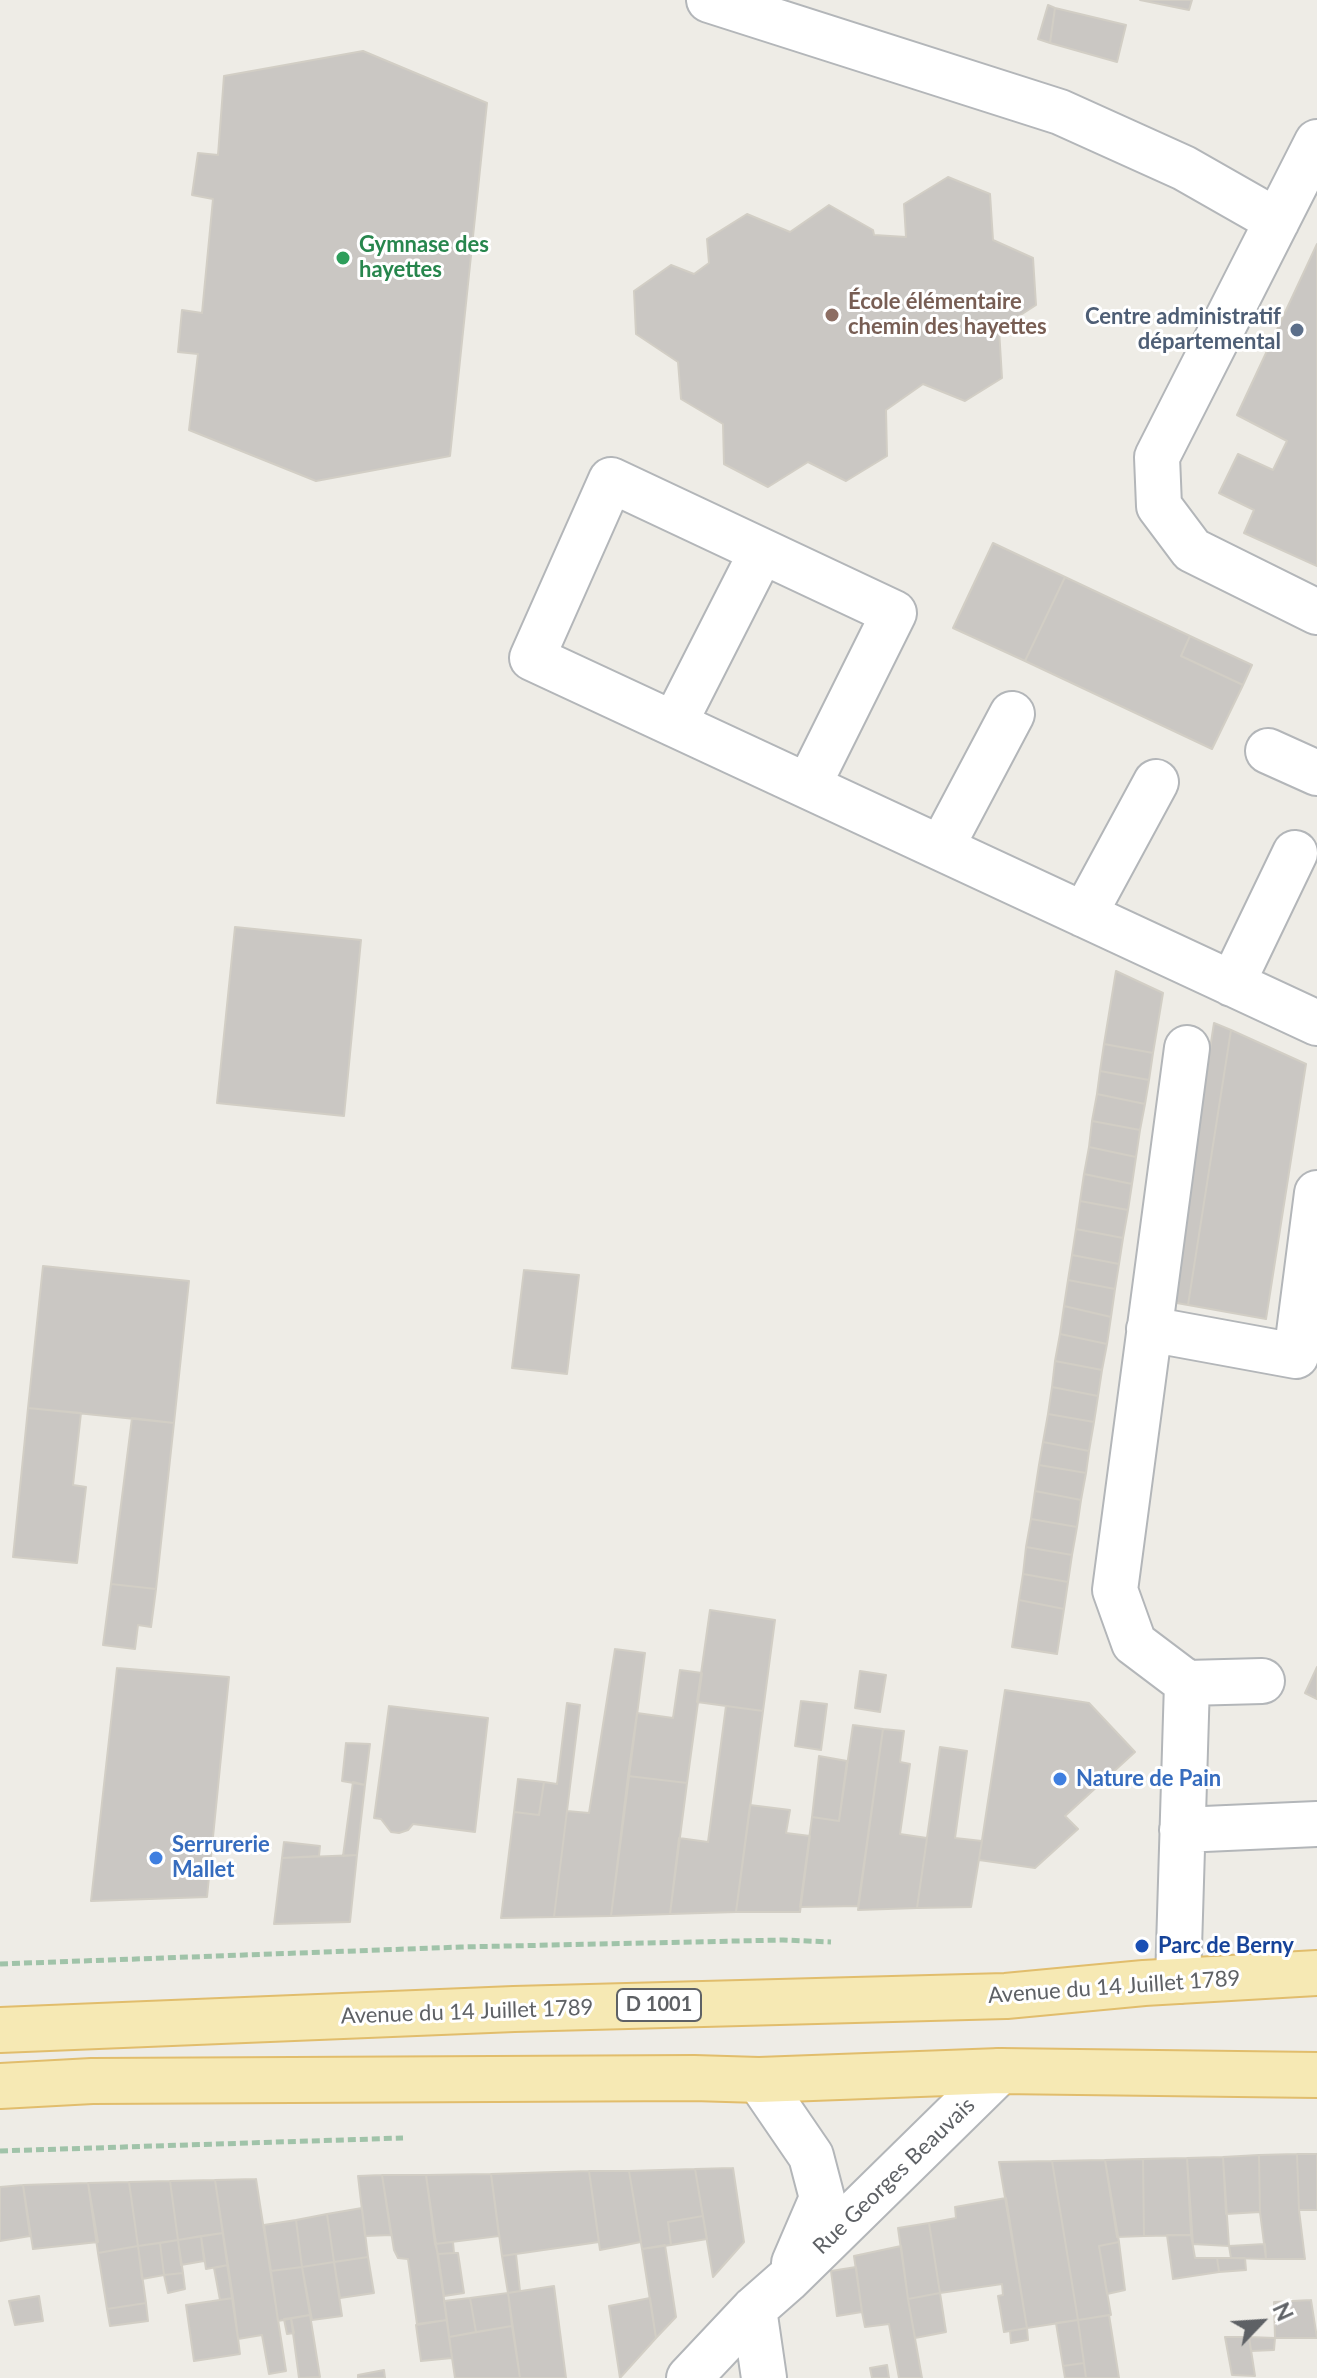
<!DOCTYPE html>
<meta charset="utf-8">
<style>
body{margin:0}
#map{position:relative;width:1317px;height:2378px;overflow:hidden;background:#eeece6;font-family:Lato,sans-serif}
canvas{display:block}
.north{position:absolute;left:1221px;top:2282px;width:80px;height:80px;-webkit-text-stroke:6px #fff;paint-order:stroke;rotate:65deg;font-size:22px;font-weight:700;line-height:32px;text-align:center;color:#5e6165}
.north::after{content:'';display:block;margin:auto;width:28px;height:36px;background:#5e6165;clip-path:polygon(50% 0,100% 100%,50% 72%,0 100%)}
</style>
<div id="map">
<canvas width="1317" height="2378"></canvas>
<div class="north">N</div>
</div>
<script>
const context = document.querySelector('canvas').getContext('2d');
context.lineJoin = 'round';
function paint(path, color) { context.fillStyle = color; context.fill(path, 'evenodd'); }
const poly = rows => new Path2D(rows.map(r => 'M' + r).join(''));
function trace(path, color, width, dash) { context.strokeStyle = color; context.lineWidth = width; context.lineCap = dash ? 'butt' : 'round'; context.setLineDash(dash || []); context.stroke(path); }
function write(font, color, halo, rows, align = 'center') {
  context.font = font + ' Lato,sans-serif'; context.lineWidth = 6; context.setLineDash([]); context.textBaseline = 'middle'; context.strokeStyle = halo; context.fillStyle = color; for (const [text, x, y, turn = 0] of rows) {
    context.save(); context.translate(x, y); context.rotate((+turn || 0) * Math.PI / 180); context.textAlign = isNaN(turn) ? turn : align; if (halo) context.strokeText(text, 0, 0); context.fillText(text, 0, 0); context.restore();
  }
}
const building = poly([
 [1140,0,1192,0,1189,10,1140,0],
 [1048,5,1055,8,1050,43,1038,39,1048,5],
 [1055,8,1126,25,1117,62,1050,43,1055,8],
 [363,51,487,103,450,456,316,481,189,430,198,354,178,352,182,310,202,313,213,199,192,195,198,153,218,155,224,76,363,51],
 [948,177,990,194,993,240,1033,258,1036,305,999,329,1002,378,965,401,923,384,886,410,887,456,846,481,808,462,768,487,724,464,723,424,681,399,678,362,636,334,634,291,671,265,694,274,709,263,707,239,747,214,790,232,829,205,873,230,874,235,906,237,904,204,948,177],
 [1317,244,1317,566,1244,533,1254,510,1219,493,1238,454,1273,470,1287,441,1237,415,1317,244],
 [993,543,1065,577,1025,661,953,628,993,543],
 [1065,577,1190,636,1181,656,1243,685,1212,749,1025,661,1065,577],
 [1190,636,1252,665,1243,685,1181,656,1190,636],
 [235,927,361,940,344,1116,217,1103,235,927],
 [1116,971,1163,993,1153,1053,1104,1044,1116,971],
 [1214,1023,1231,1030,1188,1305,1171,1302,1214,1023],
 [1231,1030,1306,1064,1266,1319,1188,1305,1231,1030],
 [1104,1044,1153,1053,1149,1080,1100,1071,1104,1044],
 [1100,1071,1149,1080,1145,1104,1097,1094,1100,1071],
 [1097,1094,1145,1104,1140,1130,1092,1121,1097,1094],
 [1092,1121,1140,1130,1136,1157,1089,1147,1092,1121],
 [1089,1147,1136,1157,1132,1184,1084,1174,1089,1147],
 [1084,1174,1132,1184,1128,1210,1080,1201,1084,1174],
 [1080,1201,1128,1210,1123,1238,1076,1229,1080,1201],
 [1076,1229,1123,1238,1119,1264,1072,1255,1076,1229],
 [1072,1255,1119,1264,1115,1289,1068,1280,1072,1255],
 [43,1266,189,1281,174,1423,28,1408,43,1266],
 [524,1270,579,1275,567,1374,512,1368,524,1270],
 [1068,1280,1115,1289,1111,1317,1064,1306,1068,1280],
 [1064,1306,1111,1317,1107,1344,1060,1334,1064,1306],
 [1060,1334,1107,1344,1102,1370,1055,1361,1060,1334],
 [1055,1361,1102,1370,1098,1396,1052,1387,1055,1361],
 [1052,1387,1098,1396,1094,1422,1048,1414,1052,1387],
 [28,1408,81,1413,73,1485,86,1487,77,1563,13,1557,28,1408],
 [1048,1414,1094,1422,1089,1451,1043,1442,1048,1414],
 [132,1418,174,1423,156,1589,111,1584,132,1418],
 [1043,1442,1089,1451,1086,1473,1039,1465,1043,1442],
 [1039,1465,1086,1473,1081,1500,1035,1491,1039,1465],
 [1035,1491,1081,1500,1077,1527,1031,1519,1035,1491],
 [1031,1519,1077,1527,1072,1555,1026,1547,1031,1519],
 [1026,1547,1072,1555,1068,1582,1023,1574,1026,1547],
 [1023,1574,1068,1582,1064,1609,1019,1600,1023,1574],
 [111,1584,156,1589,151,1627,138,1625,135,1649,103,1645,111,1584],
 [1019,1600,1064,1609,1057,1654,1012,1647,1019,1600],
 [710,1610,775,1620,763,1711,697,1702,710,1610],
 [615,1649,645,1653,611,1916,554,1917,567,1811,589,1813,615,1649],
 [1317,1667,1317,1699,1305,1693,1317,1667],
 [117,1668,229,1677,207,1897,91,1901,117,1668],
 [680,1670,702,1673,687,1783,628,1776,637,1713,673,1718,680,1670],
 [860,1671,886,1675,880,1712,855,1708,860,1671],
 [1005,1690,1089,1703,1135,1752,1065,1816,1078,1829,1035,1868,979,1860,1005,1690],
 [801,1701,827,1704,821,1750,795,1746,801,1701],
 [567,1703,580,1705,554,1917,501,1918,514,1812,539,1815,544,1782,557,1784,567,1703],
 [389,1706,488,1718,475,1832,413,1824,408,1830,399,1833,391,1832,381,1819,374,1818,389,1706],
 [726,1706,763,1711,736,1912,670,1914,679,1838,708,1842,726,1706],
 [853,1725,883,1729,858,1906,800,1907,812,1817,839,1821,853,1725],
 [883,1729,904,1731,900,1762,910,1764,900,1834,927,1838,917,1908,858,1910,883,1729],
 [346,1743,370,1744,365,1785,342,1781,346,1743],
 [940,1747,967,1751,955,1838,982,1841,971,1907,917,1908,940,1747],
 [819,1756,847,1761,839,1821,812,1817,819,1756],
 [628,1776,687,1783,670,1914,611,1916,628,1776],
 [518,1779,544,1782,539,1815,514,1812,518,1779],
 [353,1782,365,1785,357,1855,343,1856,353,1782],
 [750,1805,790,1810,786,1833,810,1836,800,1912,736,1912,750,1805],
 [284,1842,320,1846,319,1856,282,1858,284,1842],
 [357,1855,350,1922,274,1924,282,1858,357,1855],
 [1297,2154,1317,2154,1317,2210,1299,2210,1297,2154],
 [1297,2154,1299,2210,1305,2259,1266,2259,1260,2212,1259,2155,1297,2154],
 [1259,2155,1260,2212,1226,2214,1223,2157,1259,2155],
 [1223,2157,1229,2246,1193,2244,1187,2158,1223,2157],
 [1187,2158,1191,2235,1144,2236,1143,2159,1187,2158],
 [1143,2159,1144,2236,1117,2237,1105,2160,1143,2159],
 [1105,2160,1119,2242,1099,2246,1111,2315,1078,2320,1052,2161,1105,2160],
 [1052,2161,1078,2320,1027,2328,999,2162,1052,2161],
 [733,2168,744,2242,713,2277,695,2169,733,2168],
 [695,2169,703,2216,668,2222,671,2245,642,2249,629,2171,695,2169],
 [589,2171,629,2171,641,2242,600,2250,589,2171],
 [589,2171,599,2242,502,2256,491,2174,589,2171],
 [491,2174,499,2236,435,2244,426,2175,491,2174],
 [382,2175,426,2175,447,2320,417,2324,408,2259,398,2258,394,2250,382,2175],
 [382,2175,391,2235,365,2236,358,2176,382,2175],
 [256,2179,286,2371,269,2374,262,2335,238,2339,215,2180,256,2179],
 [215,2180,223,2233,178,2240,170,2181,215,2180],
 [170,2181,178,2240,138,2246,129,2182,170,2181],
 [129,2182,138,2246,98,2253,88,2183,129,2182],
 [88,2183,98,2242,33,2249,23,2185,88,2183],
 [23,2185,30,2236,0,2241,0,2187,23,2185],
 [1006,2198,1027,2328,1004,2332,998,2296,1003,2295,1002,2284,940,2293,929,2223,956,2218,955,2207,1006,2198],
 [362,2208,368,2257,334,2262,327,2214,362,2208],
 [327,2214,334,2262,302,2267,296,2220,327,2214],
 [703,2216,707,2239,671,2245,668,2222,703,2216],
 [296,2220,302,2267,271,2271,264,2225,296,2220],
 [929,2223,940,2293,908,2299,898,2228,929,2223],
 [223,2233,228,2265,206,2269,201,2236,223,2233],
 [1167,2235,1191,2235,1195,2258,1217,2258,1219,2272,1173,2279,1167,2235],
 [201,2236,204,2261,181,2265,178,2240,201,2236],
 [178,2240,183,2273,164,2275,160,2243,178,2240],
 [453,2242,454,2253,438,2254,435,2244,453,2242],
 [1119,2242,1125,2290,1107,2294,1099,2246,1119,2242],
 [160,2243,164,2275,142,2279,138,2246,160,2243],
 [1265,2244,1266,2259,1231,2258,1229,2246,1265,2244],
 [665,2245,676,2317,656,2338,642,2249,665,2245],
 [138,2246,146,2303,107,2309,98,2253,138,2246],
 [901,2246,908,2299,922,2378,899,2378,889,2324,865,2327,862,2312,854,2256,901,2246],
 [454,2253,458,2253,464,2293,444,2296,438,2254,454,2253],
 [516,2254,520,2291,508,2293,502,2256,516,2254],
 [368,2257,374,2293,340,2298,334,2262,368,2257],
 [1217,2258,1245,2258,1246,2270,1219,2272,1217,2258],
 [334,2262,342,2316,312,2320,302,2267,334,2262],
 [228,2265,233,2298,220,2300,214,2268,228,2265],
 [302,2267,310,2315,278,2321,271,2271,302,2267],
 [856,2267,862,2312,837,2316,831,2271,856,2267],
 [183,2273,185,2289,168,2293,164,2275,183,2273],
 [554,2286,566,2378,520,2378,508,2293,554,2286],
 [508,2293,512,2326,476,2332,470,2298,508,2293],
 [940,2293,946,2332,915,2338,908,2299,940,2293],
 [39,2296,43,2321,15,2325,9,2301,39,2296],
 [233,2298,240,2354,194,2361,186,2305,233,2298],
 [470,2298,476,2332,449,2337,444,2301,470,2298],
 [650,2298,656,2338,620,2378,609,2306,650,2298],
 [1311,2300,1317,2338,1275,2338,1274,2302,1311,2300],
 [146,2303,148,2321,110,2326,107,2309,146,2303],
 [310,2315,320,2377,299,2378,291,2318,310,2315],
 [1109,2315,1119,2378,1086,2378,1078,2320,1109,2315],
 [291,2318,294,2333,287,2334,284,2319,291,2318],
 [447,2320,452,2358,421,2361,416,2325,447,2320],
 [1078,2320,1084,2363,1063,2366,1056,2323,1078,2320],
 [512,2326,520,2378,455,2378,449,2337,512,2326],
 [1027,2328,1028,2340,1011,2343,1010,2331,1027,2328],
 [1225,2337,1249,2337,1255,2376,1232,2375,1225,2337],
 [1249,2337,1275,2338,1274,2350,1251,2351,1249,2337],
 [1084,2363,1086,2378,1065,2378,1063,2366,1084,2363],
 [887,2365,889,2378,872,2378,870,2368,887,2365],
 [384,2370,385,2378,358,2378,358,2375,384,2370]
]);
const path = poly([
 [0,1964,461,1947,783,1940,831,1942],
 [0,2151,403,2138]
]);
const minor = poly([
 [709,0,1060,112,1184,168,1277,221],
 [1317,142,1157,457,1159,506,1192,550,1317,612],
 [674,724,762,551],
 [1268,751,1317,773],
 [808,786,894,613,611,480,532,658,1317,1023],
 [941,848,1012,714],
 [1084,915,1156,782],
 [1232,984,1295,853],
 [1187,1048,1115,1590,1134,1643,1187,1683],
 [1149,1329,1296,1356,1317,1193],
 [1182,1830,1317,1824],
 [1178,1981,1187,1683,1262,1681],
 [759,2080,811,2156,822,2198,794,2263],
 [754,2309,764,2378],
 [689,2378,754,2309,787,2280,1000,2071]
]);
const major = poly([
 [0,2030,514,2009,1006,1996,1144,1983,1317,1973],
 [0,2086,92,2081,694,2078,759,2080,1000,2071,1317,2075]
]);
const markers = [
 [343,258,8,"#2e9e5b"],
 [832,315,8,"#8d6e63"],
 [1297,330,8,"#5c6f8a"],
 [1060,1779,8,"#3f7fe0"],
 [156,1858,8,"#3f7fe0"],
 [1142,1946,8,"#1a4fb4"]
];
const shields = [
 [659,2005,84]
];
const shieldNames = [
 ["D 1001",659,2005]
];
const leisureNames = [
 ["Gymnase des",359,245],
 ["hayettes",359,270]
];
const educationNames = [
 ["École élémentaire",848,302],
 ["chemin des hayettes",848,327]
];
const serviceNames = [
 ["Centre administratif",1281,317],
 ["départemental",1281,342]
];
const shopNames = [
 ["Nature de Pain",1076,1779],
 ["Serrurerie",172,1845],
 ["Mallet",172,1870]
];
const transitNames = [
 ["Parc de Berny",1158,1946]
];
const streetNames = [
 ["Avenue du 14 Juillet 1789",1114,1987,-4],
 ["Avenue du 14 Juillet 1789",467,2012,-2],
 ["Rue Georges Beauvais",894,2176,-44]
];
paint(building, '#cac7c3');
trace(building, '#d2cec5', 2);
trace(minor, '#b3b6b9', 48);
trace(major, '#e1bd6c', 48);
trace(path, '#a0c3a9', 5, [8, 4]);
trace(minor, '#fff', 44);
trace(major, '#f6e9b4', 44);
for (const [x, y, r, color] of markers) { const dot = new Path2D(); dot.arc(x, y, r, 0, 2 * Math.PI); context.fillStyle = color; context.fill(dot); trace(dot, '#fff', 3); }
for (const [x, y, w] of shields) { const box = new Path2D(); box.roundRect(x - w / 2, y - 16, w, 32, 6); context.fillStyle = '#fff'; context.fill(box); trace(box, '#5e6165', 2); }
write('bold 20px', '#5e6165', null, shieldNames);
write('bold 22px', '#27864d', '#fff', leisureNames, 'left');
write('bold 22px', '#785e54', '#fff', educationNames, 'left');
write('bold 22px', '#4e5e75', '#fff', serviceNames, 'right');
write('bold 22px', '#366cbe', '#fff', shopNames, 'left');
write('bold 22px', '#164399', '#fff', transitNames, 'left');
write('22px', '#5e6165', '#fff', streetNames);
</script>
